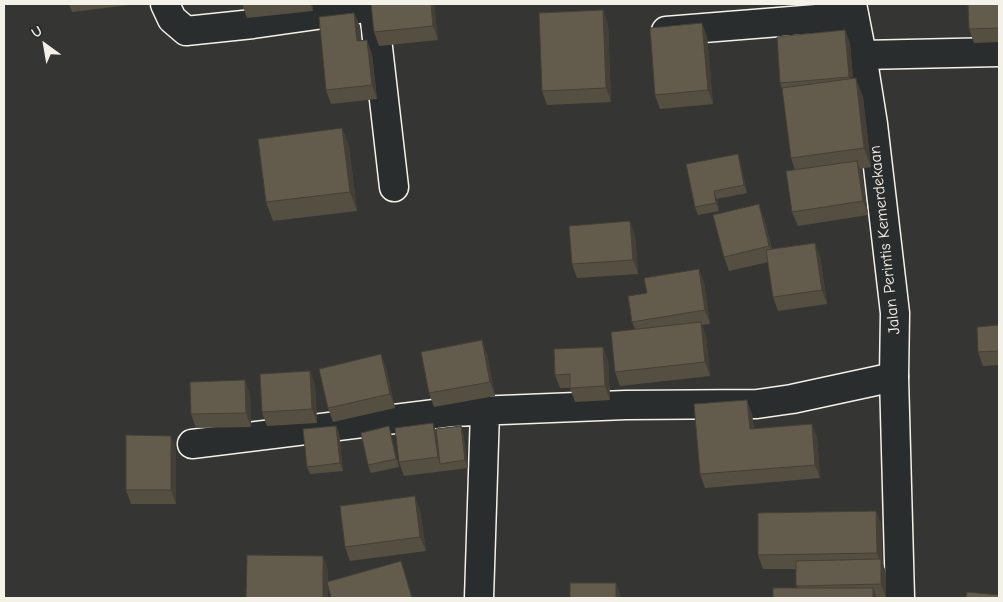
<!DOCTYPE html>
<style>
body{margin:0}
#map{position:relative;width:1003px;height:602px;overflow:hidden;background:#353634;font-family:"Comic Neue",sans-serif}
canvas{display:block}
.frame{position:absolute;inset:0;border:5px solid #f4f1e8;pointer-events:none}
.north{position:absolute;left:20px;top:20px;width:50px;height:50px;-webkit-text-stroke:4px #2a2d2e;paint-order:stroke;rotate:328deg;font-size:14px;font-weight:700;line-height:20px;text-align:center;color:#f4f1e8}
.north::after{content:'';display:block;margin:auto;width:18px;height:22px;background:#f4f1e8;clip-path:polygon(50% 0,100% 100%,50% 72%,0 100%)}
</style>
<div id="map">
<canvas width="1003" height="602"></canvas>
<div class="frame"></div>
<div class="north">U</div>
</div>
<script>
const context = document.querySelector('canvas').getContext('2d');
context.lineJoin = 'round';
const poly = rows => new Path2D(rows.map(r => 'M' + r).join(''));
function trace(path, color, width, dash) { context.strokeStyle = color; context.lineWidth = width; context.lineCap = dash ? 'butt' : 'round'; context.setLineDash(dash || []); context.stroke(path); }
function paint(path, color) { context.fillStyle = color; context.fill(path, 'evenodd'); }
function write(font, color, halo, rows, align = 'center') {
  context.font = font + ' "Comic Neue",sans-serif'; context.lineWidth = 4; context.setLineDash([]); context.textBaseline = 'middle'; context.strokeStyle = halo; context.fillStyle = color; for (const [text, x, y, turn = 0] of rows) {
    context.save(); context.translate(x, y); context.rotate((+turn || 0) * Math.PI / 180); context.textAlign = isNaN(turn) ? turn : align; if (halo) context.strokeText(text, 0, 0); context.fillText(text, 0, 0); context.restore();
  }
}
const minor = poly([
 [165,4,172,19,186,31,253,24,373,7],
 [373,4,394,187],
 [666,31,854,16],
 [862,55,999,52],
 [192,444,451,412,626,405,757,404,792,399,894,377],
 [479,598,485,411]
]);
const primary = poly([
 [852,4,862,55,873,124,895,313,894,377,900,598]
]);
const wall = poly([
 [69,4,129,4,129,5,72,12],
 [242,4,312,4,313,11,247,18],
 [434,4,438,40,379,46,374,32],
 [999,4,999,42,974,43,969,29],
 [603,10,608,24,611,102,547,105,542,91],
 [354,13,360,27,361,40,372,54,377,99,331,104,326,90],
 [702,23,707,37,713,104,660,109,655,95],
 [845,30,850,44,853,79,863,97,871,167,860,169,862,175,868,215,798,226,792,212,795,170,791,158,782,88,780,83],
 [342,128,349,147,357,211,273,221,266,202],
 [738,154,740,161,747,193,717,199,719,211,698,215,695,207],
 [764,218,772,249,820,256,827,304,778,311,773,297,768,262,729,271,724,257],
 [635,235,638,274,577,278,572,264],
 [699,269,704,283,710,324,702,325,706,336,710,376,620,386,615,372,635,329,632,322,647,293],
 [999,325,999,365,983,366,978,352],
 [603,347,608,361,610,400,575,402,570,388,560,388,555,375],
 [381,354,386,368,395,408,333,422,328,408],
 [487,354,495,396,434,407,429,393],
 [310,371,315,385,317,423,267,426,262,412],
 [250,394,251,427,196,428,191,414],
 [752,414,754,429,812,424,817,438,820,478,705,488,700,474],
 [336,426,339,433,343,471,310,474,307,467],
 [389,426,391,434,399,467,371,473,368,465],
 [461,426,463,433,468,468,404,476,399,462,436,429],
 [176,450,176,504,131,504,126,490],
 [420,510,426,551,350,561,345,547],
 [876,511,881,525,882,561,886,573,886,598,773,598,797,588,796,569,763,569,758,555]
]);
const shadedWall = poly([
 [310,4,312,4,313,11],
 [431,4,434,4,438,40,433,26],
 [603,10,608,24,611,102,606,88],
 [354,13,360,27,362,55,357,41],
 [702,23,707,37,713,104,708,90],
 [845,30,850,44,854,90,849,77],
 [367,40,372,54,377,99,372,85],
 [856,78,863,97,871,167,864,148],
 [342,128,349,147,357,211,350,192],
 [738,154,740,161,747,193,744,185],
 [857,161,862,175,868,215,863,201],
 [714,191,717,199,719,211,716,203],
 [759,204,764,218,774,260,769,246],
 [630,221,635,235,638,274,633,260],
 [815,243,820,256,827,304,822,290],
 [699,269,704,283,710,324,705,310],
 [701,322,706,336,710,376,705,362],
 [482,340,487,354,495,396,490,382],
 [603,347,608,361,610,400,605,386],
 [381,354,386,368,395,408,390,394],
 [310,371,315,385,317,423,312,409],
 [245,380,250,394,251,427,246,413],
 [747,400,752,414,755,443,750,429],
 [433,423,438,437,440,464,438,457],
 [812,424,817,438,820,478,815,465],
 [336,426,339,433,343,471,340,463],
 [389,426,391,434,399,467,396,459],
 [461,426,463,433,468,468,465,460],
 [171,436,176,450,176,504,171,490],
 [415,496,420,510,426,551,420,537],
 [876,511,881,525,882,561,886,573,886,598,881,584,881,564,877,553],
 [323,556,328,570,328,598,323,598],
 [401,561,406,575,413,598,412,598],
 [616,583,621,597,621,598,616,598],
 [873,588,877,598,873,598]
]);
const building = poly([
 [371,4,431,4,433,26,374,32,371,4],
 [968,4,999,4,999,28,969,29,968,4],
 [603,10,606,88,542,91,539,13,603,10],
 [354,13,357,41,367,40,372,85,326,90,319,17,354,13],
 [702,23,708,90,655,95,650,28,702,23],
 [845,30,849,77,780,83,777,37,845,30],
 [856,78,864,148,791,158,782,88,856,78],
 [342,128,350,192,266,202,258,139,342,128],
 [738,154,744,185,714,191,716,203,695,207,686,164,738,154],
 [857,161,863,201,792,212,786,171,857,161],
 [759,204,769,246,724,257,713,215,759,204],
 [630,221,633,260,572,264,569,226,630,221],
 [815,243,822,290,773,297,766,250,815,243],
 [699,269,705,310,632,322,628,296,647,293,644,278,699,269],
 [701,322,705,362,615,372,611,332,701,322],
 [999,325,999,351,978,352,977,327,999,325],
 [482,340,490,382,429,393,421,352,482,340],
 [603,347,605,386,570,388,570,374,555,375,554,349,603,347],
 [381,354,390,394,328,408,319,369,381,354],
 [310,371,312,409,262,412,260,374,310,371],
 [245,380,246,413,191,414,190,382,245,380],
 [747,400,750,429,812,424,815,465,700,474,694,404,747,400],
 [433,423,438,457,399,462,395,428,433,423],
 [336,426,340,463,307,467,303,429,336,426],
 [389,426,396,459,368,465,361,433,389,426],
 [461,426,465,460,440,464,436,429,461,426],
 [126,435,171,436,171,490,126,490,126,435],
 [415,496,420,537,345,547,340,506,415,496],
 [876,511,877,553,758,555,758,513,876,511],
 [247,555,323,556,323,598,246,598,247,555],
 [881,559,881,584,796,586,796,561,881,559],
 [401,561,412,598,331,598,327,582,401,561],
 [570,583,616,583,616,598,570,598,570,583],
 [773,588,873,588,873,598,773,598,773,588],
 [967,592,999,595,999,598,966,598,967,592]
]);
const streetNames = [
 ["Jalan Perintis Kemerdekaan",885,240,-96]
];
trace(minor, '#f4f1e8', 31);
trace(primary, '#f4f1e8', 31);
trace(minor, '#2a2d2e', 28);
trace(primary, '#2a2d2e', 28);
paint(wall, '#554f41');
paint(shadedWall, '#454035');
paint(building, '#635c4c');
trace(building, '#454035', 1);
write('16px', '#f4f1e8', '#2a2d2e', streetNames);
</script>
